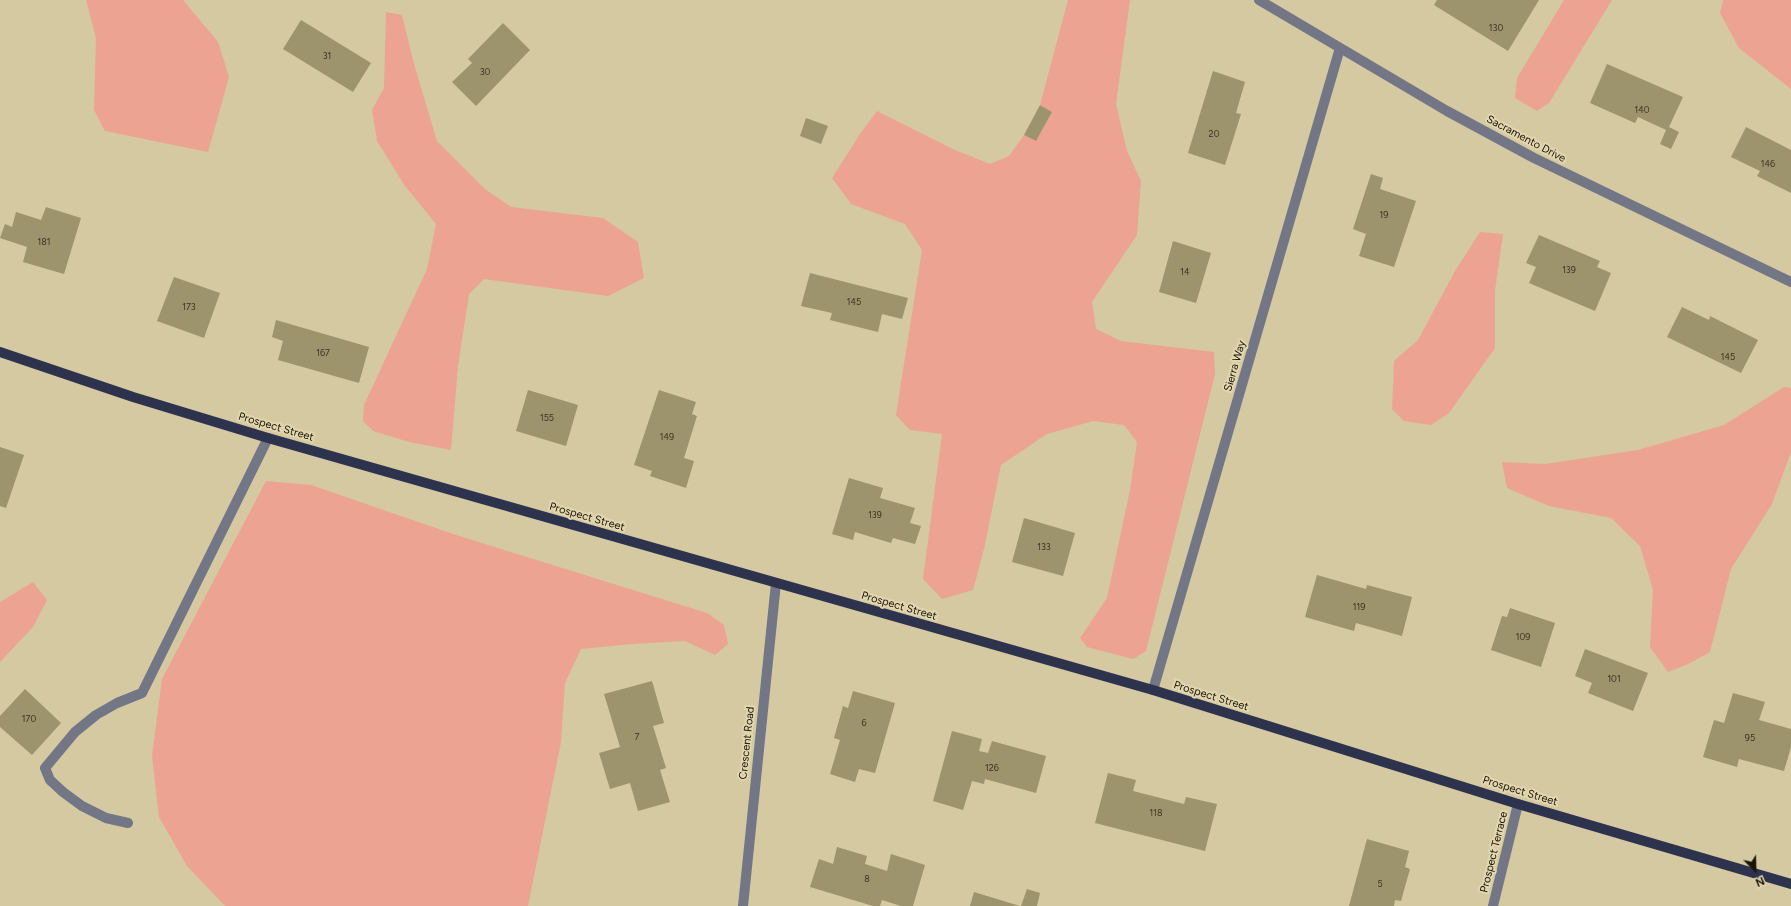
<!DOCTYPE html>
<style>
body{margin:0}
#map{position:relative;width:1791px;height:906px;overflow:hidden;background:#d4c9a1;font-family:Figtree,sans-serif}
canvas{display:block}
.north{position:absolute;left:1735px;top:850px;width:40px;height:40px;-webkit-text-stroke:3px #e1d6ae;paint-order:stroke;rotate:157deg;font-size:11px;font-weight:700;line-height:16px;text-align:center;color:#1a1507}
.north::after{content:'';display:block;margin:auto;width:14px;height:18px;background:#1a1507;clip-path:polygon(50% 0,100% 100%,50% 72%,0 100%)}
</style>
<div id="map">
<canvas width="1791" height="906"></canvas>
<div class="north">N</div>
</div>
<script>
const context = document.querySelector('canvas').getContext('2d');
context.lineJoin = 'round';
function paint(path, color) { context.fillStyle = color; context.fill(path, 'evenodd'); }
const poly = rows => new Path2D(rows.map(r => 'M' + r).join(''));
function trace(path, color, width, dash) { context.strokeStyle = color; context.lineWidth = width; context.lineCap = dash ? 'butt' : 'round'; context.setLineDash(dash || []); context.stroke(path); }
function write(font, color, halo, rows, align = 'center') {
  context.font = font + ' Figtree,sans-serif'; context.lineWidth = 4; context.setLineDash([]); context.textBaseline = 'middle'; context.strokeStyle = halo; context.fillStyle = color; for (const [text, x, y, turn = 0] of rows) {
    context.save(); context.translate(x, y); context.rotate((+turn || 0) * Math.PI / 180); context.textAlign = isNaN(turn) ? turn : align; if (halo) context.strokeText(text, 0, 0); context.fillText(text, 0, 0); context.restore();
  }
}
const green = poly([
 [86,0,183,0,218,42,229,77,208,152,105,131,94,110,96,38],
 [1068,0,1130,0,1116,104,1127,151,1141,181,1137,235,1092,302,1096,329,1121,341,1214,352,1215,374,1146,651,1133,659,1087,647,1080,638,1107,598,1130,490,1137,442,1124,425,1093,421,1047,434,1001,465,984,549,973,590,942,599,923,579,942,434,910,430,896,415,922,250,905,224,851,204,832,178,860,134,877,111,955,150,990,164,1009,156,1024,135,1036,141,1052,112,1040,105],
 [1564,0,1612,0,1549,103,1537,111,1515,98,1517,78],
 [1723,0,1791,0,1791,89,1739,48,1720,13],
 [386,12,402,15,414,64,437,141,485,189,511,207,603,218,638,242,644,278,608,296,484,279,469,294,458,366,451,450,409,442,373,431,363,421,364,405,427,269,436,224,405,186,377,141,372,110,384,88],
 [1480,232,1503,234,1495,291,1495,348,1449,413,1431,425,1404,421,1392,409,1394,361,1418,340,1455,271],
 [1784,387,1791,388,1791,452,1772,504,1731,569,1710,652,1688,664,1668,672,1650,647,1653,590,1640,546,1611,518,1549,506,1507,488,1502,462,1545,464,1638,450,1724,425],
 [266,481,311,485,456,535,707,613,724,625,728,644,715,655,685,641,632,644,581,649,565,683,561,742,528,906,225,906,187,866,159,817,152,756,162,679],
 [33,582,47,600,33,627,0,662,0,602]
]);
const building = poly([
 [1437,0,1539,0,1508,51,1434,5],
 [301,20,371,63,353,92,283,49],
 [503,23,530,50,476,106,452,82,472,63,468,59],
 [1607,64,1683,97,1669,127,1679,132,1671,149,1660,144,1666,130,1638,117,1635,123,1590,103],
 [1213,71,1245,82,1236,113,1241,114,1225,165,1188,153],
 [1040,105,1052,112,1036,141,1024,135],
 [806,118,828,126,821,144,800,136],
 [1746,127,1791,150,1791,193,1757,176,1760,171,1731,157],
 [1371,174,1383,178,1380,189,1416,201,1394,267,1359,256,1366,234,1353,229],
 [46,207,81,218,64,274,23,262,27,247,0,238,5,224,12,227,16,212,41,220],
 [1539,235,1600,261,1597,267,1611,273,1595,311,1529,283,1536,267,1526,263],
 [1173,241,1211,253,1196,303,1159,292],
 [810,273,908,298,902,319,882,314,878,332,830,320,832,313,801,306],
 [174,277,220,293,204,338,157,321],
 [1682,307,1709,320,1710,316,1758,340,1741,373,1667,337],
 [276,320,369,347,359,383,278,360,283,341,272,337],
 [528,390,578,405,566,446,516,431],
 [659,390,696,402,692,414,697,416,684,458,694,461,686,488,650,476,652,471,634,465],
 [0,447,24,455,6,508,0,506],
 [849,478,883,488,880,498,915,508,910,523,921,526,915,544,893,538,891,543,855,532,853,540,832,534],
 [1024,518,1075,533,1063,576,1012,562],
 [1317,575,1366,589,1367,585,1412,597,1402,636,1356,623,1354,631,1305,617],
 [1510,608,1555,623,1541,667,1491,650,1502,616,1507,617],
 [1585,649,1648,673,1633,711,1588,693,1592,683,1575,676],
 [652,681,664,723,653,726,666,768,660,770,670,802,638,811,630,783,610,789,599,753,620,747,604,694],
 [25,689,61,723,32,755,0,727,0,716],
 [853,691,895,703,875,773,859,769,855,782,830,774,840,740,834,738,843,706,848,708],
 [1733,693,1765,702,1759,720,1791,729,1791,747,1784,771,1739,759,1737,767,1703,757,1714,720,1724,723],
 [952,731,982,739,979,751,988,753,992,741,1046,756,1036,793,985,779,984,784,972,781,963,810,933,801],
 [1108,773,1136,780,1133,791,1184,804,1186,797,1217,804,1205,851,1095,823],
 [1367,839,1409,851,1405,867,1410,869,1401,901,1395,900,1394,906,1349,906],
 [837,847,867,856,865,864,887,871,891,854,925,865,913,906,901,906,882,900,880,906,873,906,810,887,819,859,833,864],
 [1027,889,1040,893,1037,906,1021,906],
 [974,892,1020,906,970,906]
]);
const minor = poly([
 [1259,0,1447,111,1534,158,1791,282],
 [1153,690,1340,48],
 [128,823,106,818,82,806,63,792,50,780,45,768,75,732,96,715,117,703,142,693,268,438],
 [743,906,776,583],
 [1493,906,1518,804]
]);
const major = poly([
 [0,352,133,397,268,438,1153,690,1518,804,1791,884]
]);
const numberNames = [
 ["130",1496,28],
 ["31",327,56],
 ["30",485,72],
 ["140",1642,110],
 ["20",1214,134],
 ["146",1768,164],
 ["19",1384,215],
 ["181",44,242],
 ["139",1569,270],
 ["14",1185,272],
 ["145",854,302],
 ["173",189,307],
 ["167",323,353],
 ["145",1728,357],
 ["155",547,418],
 ["149",667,437],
 ["139",875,515],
 ["133",1044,547],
 ["119",1359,607],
 ["109",1523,637],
 ["101",1614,679],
 ["170",29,719],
 ["6",864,723],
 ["7",637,737],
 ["95",1750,738],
 ["126",992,768],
 ["118",1156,813],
 ["8",867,879],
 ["5",1380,884]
];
const streetNames = [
 ["Sacramento Drive",1526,139,28],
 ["Sierra Way",1235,366,-74],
 ["Prospect Street",276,427,16],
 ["Prospect Street",587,517,16],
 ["Prospect Street",899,606,16],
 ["Prospect Street",1211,696,17],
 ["Crescent Road",747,743,-84],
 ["Prospect Street",1520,791,17],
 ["Prospect Terrace",1494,852,-76]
];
paint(green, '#eca391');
paint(building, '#9d936c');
trace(minor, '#727685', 10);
trace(major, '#2e334d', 10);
write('9px', '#3b3420', null, numberNames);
write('11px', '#1a1507', '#e1d6ae', streetNames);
</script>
